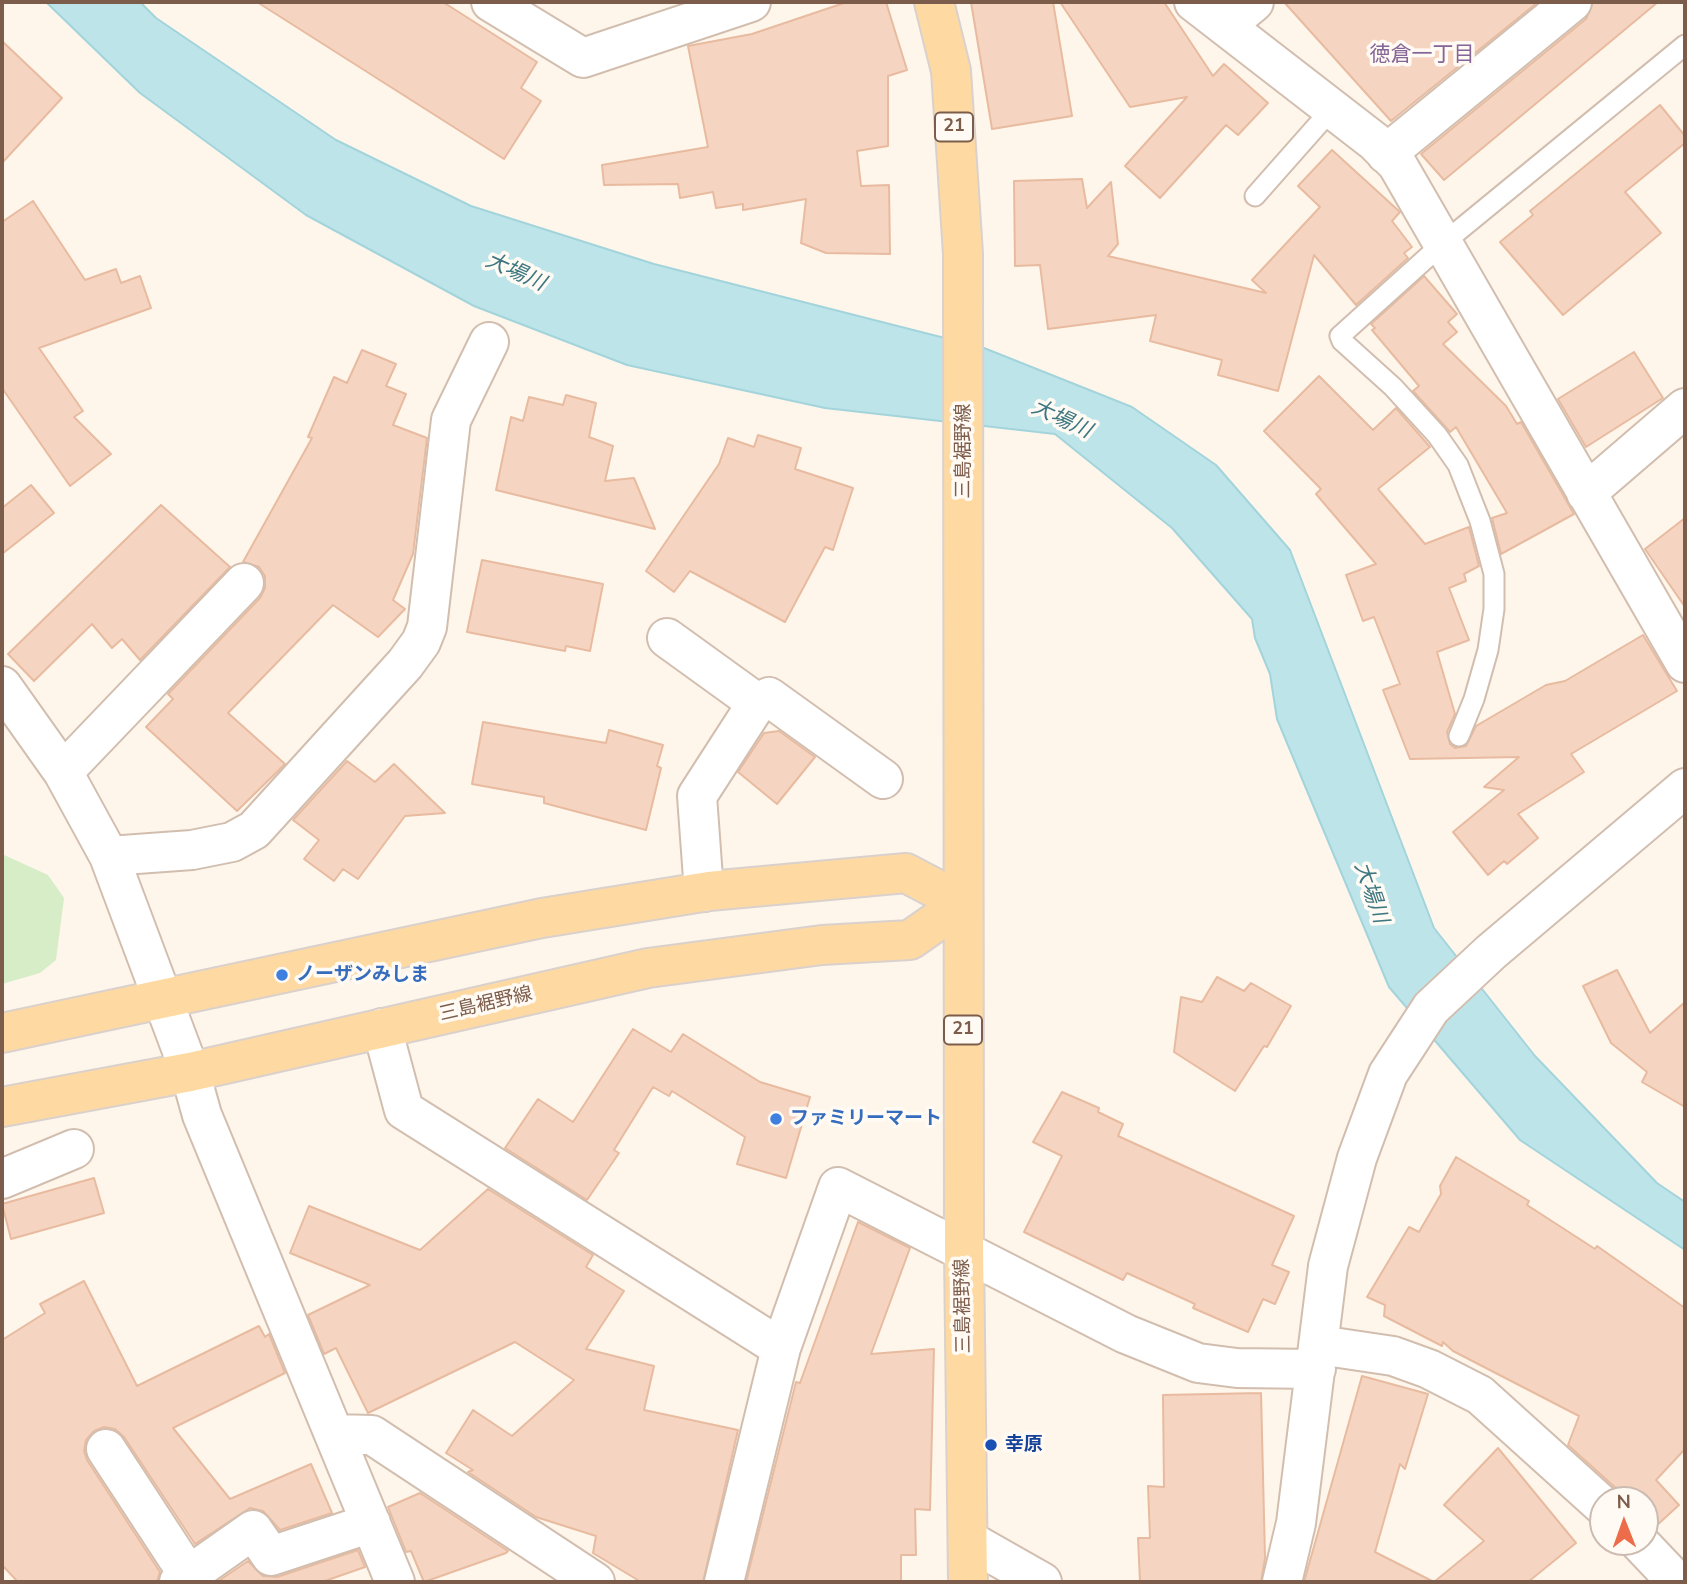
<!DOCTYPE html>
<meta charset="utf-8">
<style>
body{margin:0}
#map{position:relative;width:1687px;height:1584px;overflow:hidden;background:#fef6eb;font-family:"Nunito Sans",sans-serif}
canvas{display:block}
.frame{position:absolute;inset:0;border:4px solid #7c5c4b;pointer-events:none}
.north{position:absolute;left:1589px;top:1486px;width:70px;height:70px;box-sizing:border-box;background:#fffaf3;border:2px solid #cbbbb0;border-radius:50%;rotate:359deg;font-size:19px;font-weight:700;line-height:28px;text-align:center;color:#7c5c4b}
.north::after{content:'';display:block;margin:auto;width:24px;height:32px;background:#ed6d4b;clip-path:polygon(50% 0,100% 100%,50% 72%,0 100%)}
</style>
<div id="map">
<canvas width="1687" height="1584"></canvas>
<div class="frame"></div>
<div class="north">N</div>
</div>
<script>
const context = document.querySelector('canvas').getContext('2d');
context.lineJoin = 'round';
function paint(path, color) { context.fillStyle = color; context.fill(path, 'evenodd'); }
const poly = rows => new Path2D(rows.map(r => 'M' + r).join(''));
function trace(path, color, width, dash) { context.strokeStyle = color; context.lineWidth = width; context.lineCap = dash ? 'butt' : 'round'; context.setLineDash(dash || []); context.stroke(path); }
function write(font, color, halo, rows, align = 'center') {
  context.font = font + ' "Nunito Sans","Noto Sans JP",sans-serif'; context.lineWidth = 7; context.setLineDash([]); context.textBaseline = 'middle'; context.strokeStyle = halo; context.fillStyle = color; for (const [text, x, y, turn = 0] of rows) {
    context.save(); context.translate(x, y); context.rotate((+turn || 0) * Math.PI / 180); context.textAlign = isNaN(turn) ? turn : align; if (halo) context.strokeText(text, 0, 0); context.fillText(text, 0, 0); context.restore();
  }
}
const green = poly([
 [2,854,48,875,64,898,56,960,40,973,2,984]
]);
const water = poly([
 [46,2,140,2,156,18,336,140,471,206,654,264,984,348,1132,407,1216,465,1290,550,1434,928,1535,1056,1657,1183,1685,1202,1685,1250,1520,1140,1389,987,1277,719,1270,674,1255,638,1252,619,1172,528,1055,434,825,408,627,365,474,306,306,215,140,93,46,2]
]);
const building = poly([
 [257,2,443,2,537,62,521,88,541,101,504,159,257,2],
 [847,2,886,2,907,70,888,76,888,146,857,151,861,186,889,185,890,254,826,253,801,243,806,199,743,210,743,204,716,208,713,192,680,198,678,184,604,185,602,165,708,147,688,46,752,34,847,2],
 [971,2,1053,2,1072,116,992,129,971,2],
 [1060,2,1164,2,1213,76,1224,64,1268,103,1238,135,1226,125,1160,198,1125,166,1187,97,1130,107,1060,2],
 [1284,2,1538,2,1391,121,1284,2],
 [1593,2,1658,2,1444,180,1421,154,1586,19,1593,2],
 [2,41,62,98,2,163,2,41],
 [1660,105,1685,136,1685,143,1625,192,1661,233,1563,315,1500,242,1533,215,1530,211,1660,105],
 [1332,150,1400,212,1392,221,1412,247,1404,253,1408,258,1356,305,1314,255,1278,391,1218,375,1222,360,1150,341,1156,315,1048,329,1040,265,1015,266,1014,181,1082,179,1087,208,1111,182,1118,244,1108,256,1266,293,1252,280,1320,207,1298,186,1332,150],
 [33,201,85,280,116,269,121,283,140,276,151,308,39,348,83,411,74,417,111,454,70,486,2,388,2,222,33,201],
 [1424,276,1457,314,1448,322,1457,332,1443,344,1506,406,1517,424,1521,422,1574,514,1501,554,1492,518,1507,513,1456,427,1450,432,1413,391,1419,386,1372,330,1375,328,1371,324,1424,276],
 [362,350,396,364,386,386,406,394,393,425,427,438,413,554,393,600,405,609,378,637,333,605,228,713,285,764,237,811,146,727,173,699,168,694,260,598,265,588,265,576,259,567,243,562,312,438,308,437,334,377,347,383,362,350],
 [1634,352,1663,398,1586,447,1558,399,1634,352],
 [1319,376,1373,430,1396,408,1430,447,1378,489,1425,544,1469,527,1479,566,1464,574,1466,581,1449,588,1469,640,1437,652,1455,714,1447,732,1450,744,1455,748,1466,746,1476,726,1546,685,1565,681,1643,635,1677,691,1571,754,1584,772,1518,814,1538,838,1507,864,1504,861,1488,875,1453,832,1504,790,1484,787,1519,757,1410,759,1383,690,1400,684,1374,617,1363,621,1346,575,1376,564,1316,494,1321,489,1264,431,1319,376],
 [566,395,596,403,589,437,613,446,605,481,634,478,655,529,496,490,511,417,523,421,529,397,563,405,566,395],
 [758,435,801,448,795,469,853,488,833,550,825,547,785,622,690,571,674,592,646,571,719,464,728,438,754,447,758,435],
 [31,485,54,513,2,554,2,508,31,485],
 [161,505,230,567,140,660,122,639,112,648,92,624,34,681,8,654,161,505],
 [1685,518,1685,607,1645,549,1685,518],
 [482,560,603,584,590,651,566,646,565,651,467,632,482,560],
 [483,722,606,743,609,730,663,745,657,766,661,768,646,830,544,803,544,797,472,784,483,722],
 [779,731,815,757,777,804,738,772,764,733,779,731],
 [347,761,375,782,394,764,445,813,405,816,358,879,343,869,334,881,304,859,319,840,293,820,347,761],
 [1617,970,1650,1033,1685,1002,1685,1107,1642,1082,1647,1072,1611,1043,1583,986,1617,970],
 [1217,977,1244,991,1251,983,1291,1006,1267,1047,1264,1046,1235,1091,1174,1052,1181,997,1202,1002,1217,977],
 [633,1029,671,1052,683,1034,760,1082,810,1097,786,1178,737,1164,745,1137,672,1091,669,1096,653,1087,614,1150,619,1153,587,1200,505,1148,538,1099,573,1122,633,1029],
 [1062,1092,1099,1108,1098,1112,1123,1124,1118,1136,1294,1216,1272,1265,1289,1272,1275,1304,1263,1299,1248,1332,1193,1308,1195,1304,1127,1273,1123,1280,1024,1232,1062,1156,1033,1142,1062,1092],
 [1456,1157,1529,1201,1527,1205,1595,1249,1597,1246,1685,1308,1685,1449,1656,1480,1679,1505,1655,1527,1645,1518,1645,1500,1629,1500,1568,1445,1579,1416,1453,1351,1443,1342,1442,1346,1384,1316,1385,1305,1367,1297,1409,1227,1419,1232,1441,1194,1440,1186,1456,1157],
 [94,1178,104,1213,11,1239,2,1204,94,1178],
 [488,1189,593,1255,586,1267,624,1291,586,1349,654,1366,644,1410,738,1430,703,1582,641,1582,593,1553,596,1536,536,1517,468,1472,473,1470,446,1453,473,1410,512,1436,574,1380,515,1342,368,1413,336,1348,324,1354,308,1315,370,1285,290,1253,309,1206,420,1250,488,1189],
 [858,1222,910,1248,871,1354,934,1349,930,1510,915,1509,916,1555,901,1555,901,1582,746,1582,796,1382,800,1383,858,1222],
 [84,1281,137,1386,259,1326,265,1337,269,1334,285,1373,173,1428,230,1499,311,1464,332,1513,280,1530,263,1511,250,1508,195,1544,124,1437,115,1429,104,1427,94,1431,86,1440,84,1451,87,1460,160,1572,157,1582,18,1582,2,1565,2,1340,45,1313,40,1304,84,1281],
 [1362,1376,1428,1394,1405,1469,1400,1464,1375,1552,1434,1582,1484,1541,1444,1505,1498,1448,1576,1543,1528,1582,1304,1582,1362,1376],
 [1261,1393,1265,1558,1261,1582,1140,1582,1138,1538,1150,1538,1148,1486,1164,1487,1163,1395,1261,1393],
 [420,1493,508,1551,506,1553,424,1582,411,1551,406,1552,388,1507,420,1493],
 [358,1550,365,1567,322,1582,217,1582,248,1561,263,1576,277,1577,358,1550]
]);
const lane = poly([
 [1255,196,1331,110],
 [1459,736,1474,699,1488,650,1494,609,1494,574,1480,521,1458,465,1437,435,1393,387,1342,341,1340,336,1441,245,1685,45]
]);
const street = poly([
 [491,2,583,58,751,2],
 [1194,2,1375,142,1397,164,1685,663],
 [1225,26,1254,2],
 [1386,154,1572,2],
 [1586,493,1685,408],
 [667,638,757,703,769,697,883,779],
 [2,686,63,772,109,856,190,1072,202,1115,395,1582],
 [63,772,244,583],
 [109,856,192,850,232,842,254,830,405,664,421,642,427,627,451,420,489,342],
 [704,892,697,796,757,703],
 [382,1028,404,1110,781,1348],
 [2,1179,74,1149],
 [1319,1345,1393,1356,1429,1369,1480,1395,1603,1506],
 [336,1434,372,1435,595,1582],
 [106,1449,193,1582],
 [968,1540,1042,1582],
 [1639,1542,1677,1582],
 [179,1582,253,1530,271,1556,371,1523],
 [724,1582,781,1348,838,1187,1126,1334,1198,1363,1237,1368,1316,1369],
 [1282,1582,1296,1523,1328,1266,1357,1158,1388,1074,1431,1008,1491,952,1685,788]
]);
const primary = poly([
 [934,2,951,71,963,254,964,1251,968,1582],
 [2,1033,542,918,709,891,906,873,963,903,910,940,822,945,648,968,190,1072,2,1107]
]);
const markers = [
 [282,975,7,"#3f7fe0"],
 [776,1119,7,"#3f7fe0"],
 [991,1445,7,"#1a4fb4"]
];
const shields = [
 [954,127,38],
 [963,1030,38]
];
const shieldNames = [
 ["21",954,127],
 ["21",963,1030]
];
const streetNames = [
 ["三島裾野線",964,451,-90],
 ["三島裾野線",486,1005,-13],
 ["三島裾野線",964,1306,-91]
];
const shopNames = [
 ["ノーザンみしま",296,975],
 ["ファミリーマート",790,1119]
];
const transitNames = [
 ["幸原",1005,1445]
];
const neighbourhoodNames = [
 ["徳倉一丁目",1422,56]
];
const waterNames = [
 ["大場川",515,273,24],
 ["大場川",1061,420,25],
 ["大場川",1370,893,71]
];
paint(green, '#d7edc8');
paint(water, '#bde4e9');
trace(water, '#a3d4dc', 2);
paint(building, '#f5d5c1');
trace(building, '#e8bba0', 2);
trace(lane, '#d2beaf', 23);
trace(street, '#d2beaf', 42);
trace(primary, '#dad1cd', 42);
trace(lane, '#fff', 19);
trace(street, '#fff', 38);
trace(primary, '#fedaa2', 38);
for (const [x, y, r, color] of markers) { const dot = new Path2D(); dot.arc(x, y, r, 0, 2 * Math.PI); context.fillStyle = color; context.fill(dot); trace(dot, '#fffaf3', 2.5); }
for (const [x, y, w] of shields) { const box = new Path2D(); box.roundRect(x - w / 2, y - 14.5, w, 29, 5); context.fillStyle = '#fffaf3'; context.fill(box); trace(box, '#7c5c4b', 2); }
write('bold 18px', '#7c5c4b', null, shieldNames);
write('19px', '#7c5c4b', '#fffaf3', streetNames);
write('bold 19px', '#366cbe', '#fffaf3', shopNames, 'left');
write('bold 19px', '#164399', '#fffaf3', transitNames, 'left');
write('21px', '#856497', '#fffaf3', neighbourhoodNames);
write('italic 21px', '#3d7781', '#fffaf3', waterNames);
</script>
